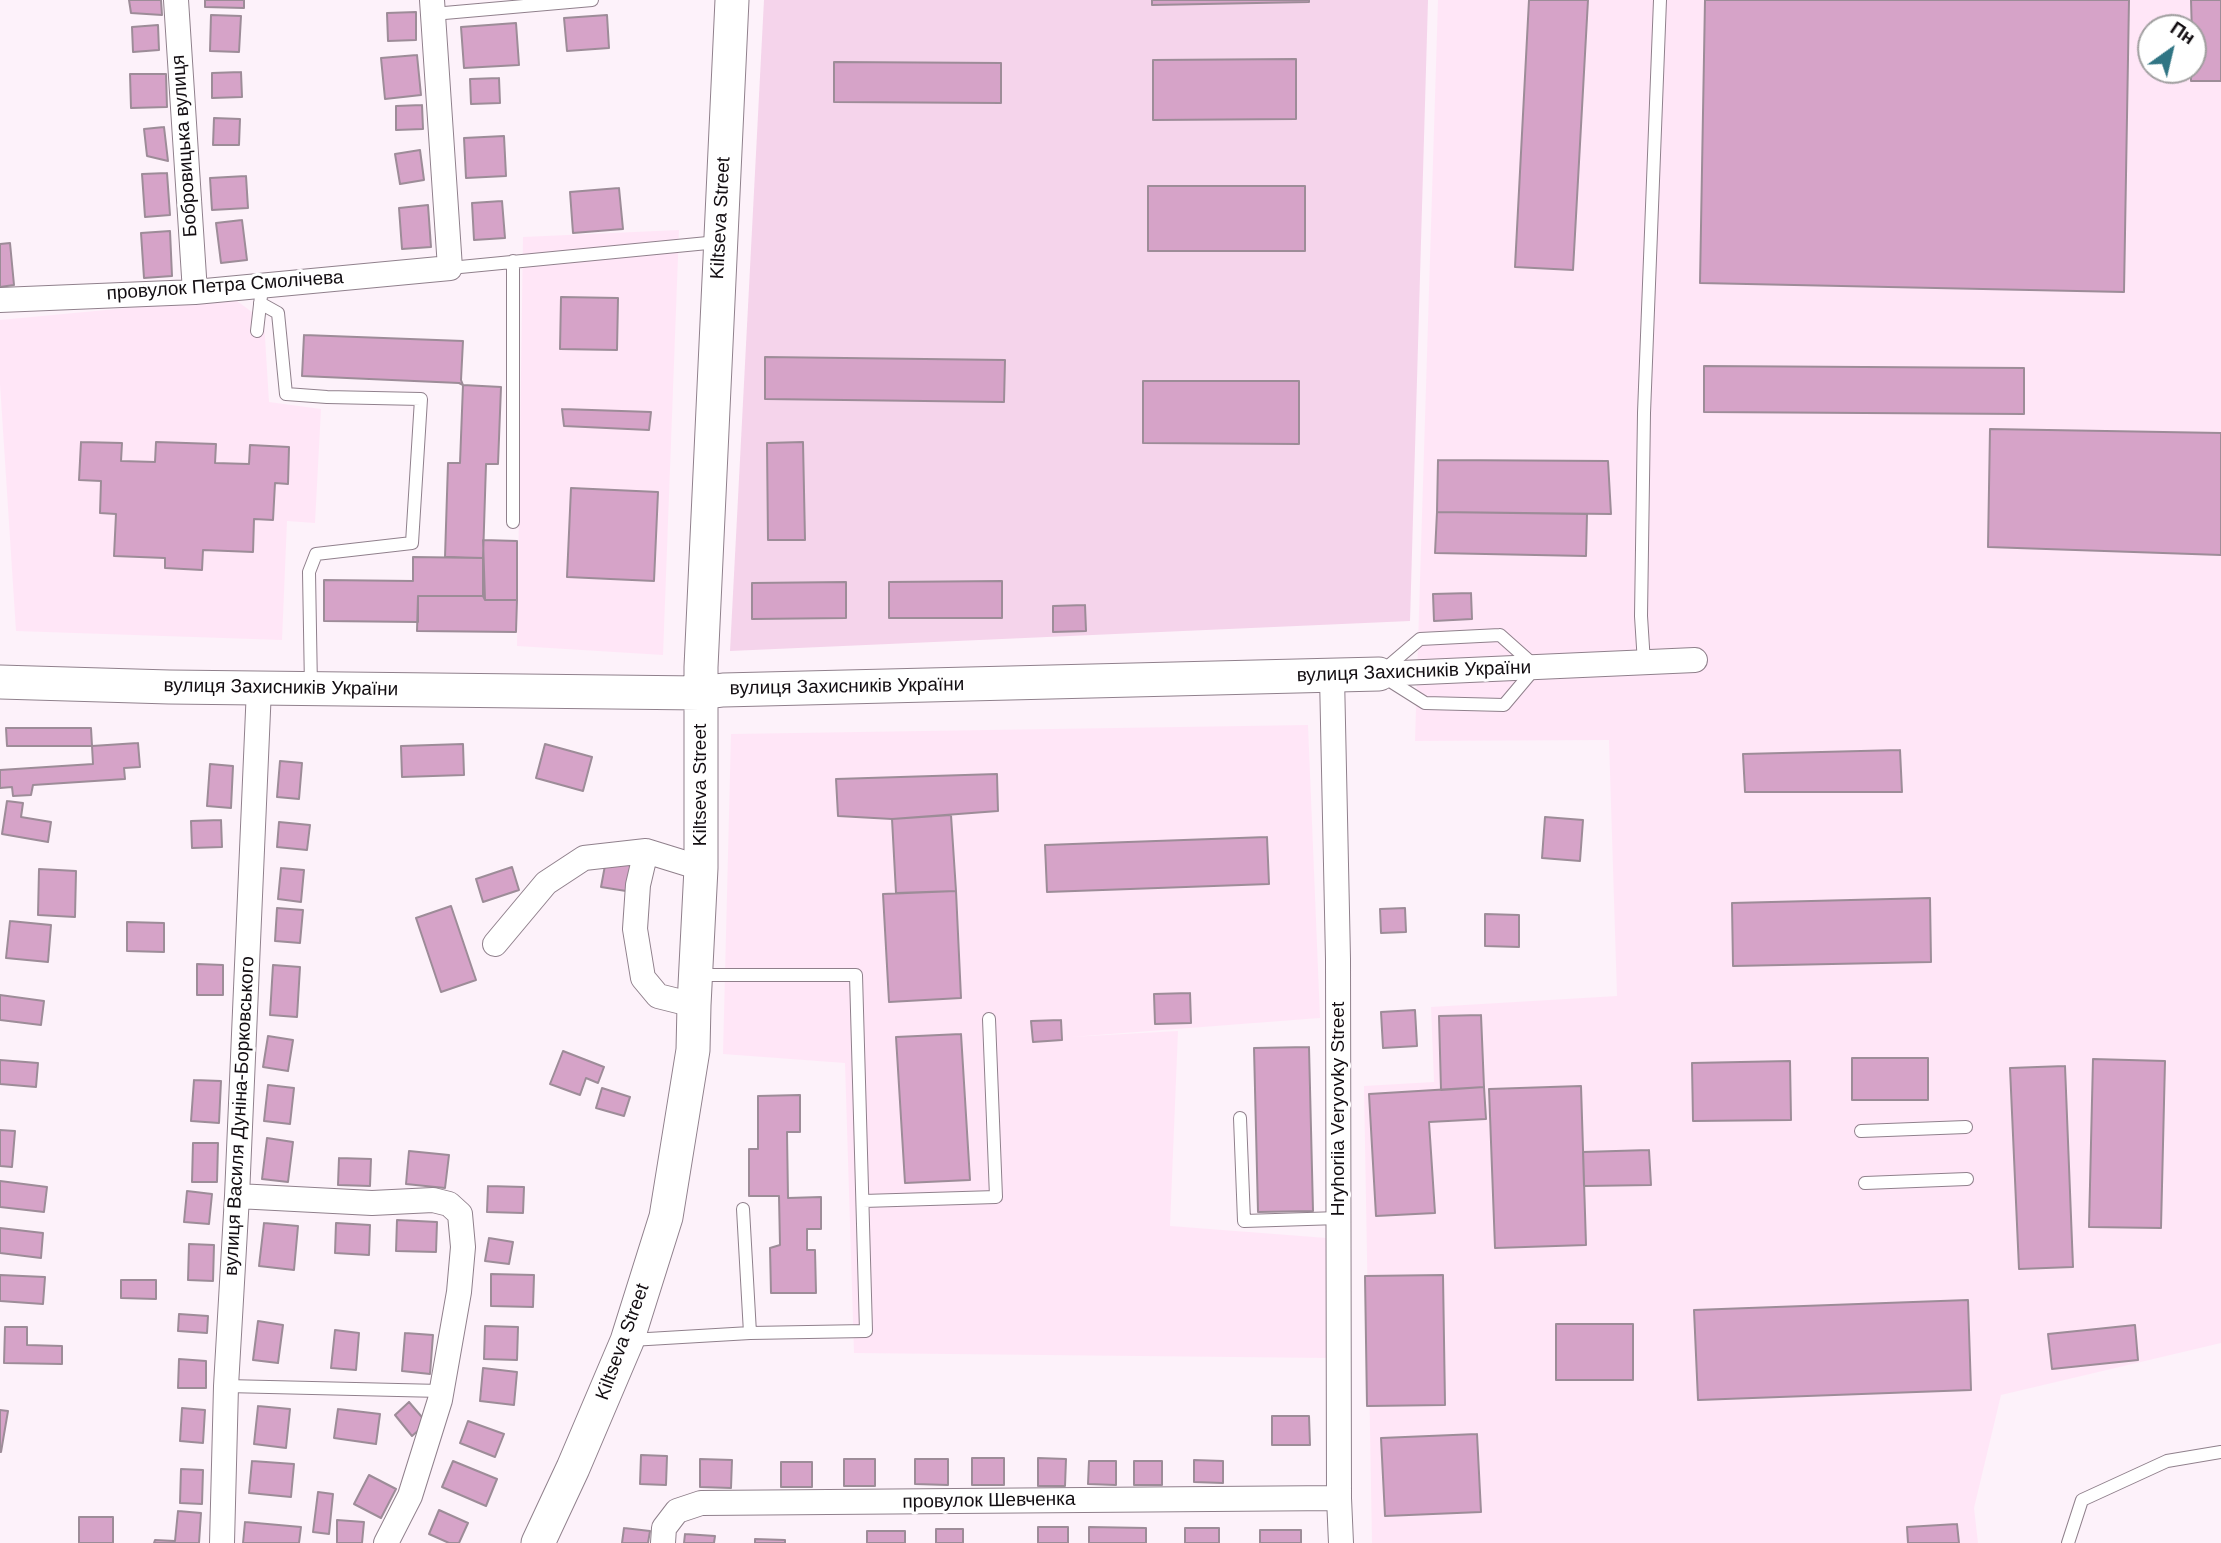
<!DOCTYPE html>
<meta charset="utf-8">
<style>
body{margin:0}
#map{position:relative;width:2221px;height:1543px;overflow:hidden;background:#fdf2fa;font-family:Arial,sans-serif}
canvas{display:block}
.north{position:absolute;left:2137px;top:14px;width:70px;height:70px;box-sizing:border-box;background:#fff;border:2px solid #a19fa0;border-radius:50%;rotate:34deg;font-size:19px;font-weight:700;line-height:28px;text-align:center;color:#130e12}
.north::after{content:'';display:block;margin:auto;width:24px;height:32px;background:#307584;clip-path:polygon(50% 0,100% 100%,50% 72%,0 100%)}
</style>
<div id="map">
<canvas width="2221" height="1543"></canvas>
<div class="north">Пн</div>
</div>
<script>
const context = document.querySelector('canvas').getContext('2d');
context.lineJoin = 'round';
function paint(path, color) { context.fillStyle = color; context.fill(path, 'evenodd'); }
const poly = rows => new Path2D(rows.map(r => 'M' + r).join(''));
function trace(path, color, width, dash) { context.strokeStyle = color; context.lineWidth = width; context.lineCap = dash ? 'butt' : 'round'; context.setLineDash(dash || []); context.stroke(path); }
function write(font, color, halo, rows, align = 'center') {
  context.font = font + ' Arial,sans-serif'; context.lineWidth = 6; context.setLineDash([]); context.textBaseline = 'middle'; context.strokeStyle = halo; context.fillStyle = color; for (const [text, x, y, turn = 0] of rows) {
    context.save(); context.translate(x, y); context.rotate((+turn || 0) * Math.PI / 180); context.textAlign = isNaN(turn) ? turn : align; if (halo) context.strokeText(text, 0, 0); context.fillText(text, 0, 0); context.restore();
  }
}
const built = poly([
 [1438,0,2221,0,2221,1343,2001,1395,1974,1508,1978,1543,1372,1543,1364,1086,1434,1082,1431,1007,1617,996,1609,740,1415,741],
 [2151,28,2193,28,2193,70,2151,70],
 [679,230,663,655,517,646,523,237],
 [233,298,264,321,269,402,321,409,315,523,287,521,282,640,16,631,0,384,0,320],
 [1308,725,1320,1018,1071,1037,1178,1031,1170,1226,1327,1238,1328,1358,854,1353,845,1063,723,1054,731,734]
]);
const green = poly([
 [764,0,1428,0,1410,621,730,651]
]);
const building = poly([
 [129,0,161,0,162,15,131,13,129,0],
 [205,0,244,0,244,8,205,7,205,0],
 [1152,0,1309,0,1309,2,1152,5,1152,0],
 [1529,0,1588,0,1573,270,1515,267,1529,0],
 [1705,0,2129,0,2124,292,1700,283,1705,0],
 [2191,0,2221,0,2221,81,2191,81,2191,70,2193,70,2191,0],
 [416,12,416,40,388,41,387,13,416,12],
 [211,15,241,16,239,52,210,51,211,15],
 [607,15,609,48,567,51,564,18,607,15],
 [516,23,519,65,464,68,461,27,516,23],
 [158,25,159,50,133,52,132,27,158,25],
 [417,55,421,95,385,99,381,58,417,55],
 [1296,59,1296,119,1153,120,1153,60,1296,59],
 [834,62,1001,63,1001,103,834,102,834,62],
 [241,72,242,97,212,98,212,73,241,72],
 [130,74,166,74,167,107,131,108,130,74],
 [499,78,500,103,471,104,470,79,499,78],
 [422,105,423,129,396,130,396,106,422,105],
 [214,118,240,119,239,145,213,145,214,118],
 [164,127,168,161,147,156,144,129,164,127],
 [504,136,506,176,466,178,464,138,504,136],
 [420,150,424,180,400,184,395,154,420,150],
 [167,173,170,215,145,217,142,174,167,173],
 [246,176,248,208,212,210,210,178,246,176],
 [1148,186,1305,186,1305,251,1148,251,1148,186],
 [619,188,623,229,573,233,570,192,619,188],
 [502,201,505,238,474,240,472,203,502,201],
 [428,205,431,247,402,249,399,208,428,205],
 [242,220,247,260,221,263,216,223,242,220],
 [170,231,172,276,144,278,141,233,170,231],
 [10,243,14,285,0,287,0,244,10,243],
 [561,297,618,298,617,350,560,349,561,297],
 [304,335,463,341,461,380,463,385,459,383,302,376,304,335],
 [765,357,1005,360,1004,402,765,399,765,357],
 [1704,366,2024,368,2024,414,1704,412,1704,366],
 [1143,381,1299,381,1299,444,1143,443,1143,381],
 [463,385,501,387,498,464,486,464,483,558,445,557,448,463,460,463,463,385],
 [562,409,651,412,649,430,564,426,562,409],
 [1990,429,2221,433,2221,555,1988,547,1990,429],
 [81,442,122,443,121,461,155,462,156,442,216,444,215,463,249,464,250,445,289,447,288,484,275,483,273,520,254,519,253,552,203,550,202,570,165,568,165,558,114,556,116,514,100,513,101,481,79,480,81,442],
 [803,442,805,540,768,540,767,443,803,442],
 [1438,460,1608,461,1611,514,1437,512,1438,460],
 [571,488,658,492,654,581,567,577,571,488],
 [1437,512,1587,514,1586,556,1435,553,1437,512],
 [483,540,517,541,517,600,485,600,483,540],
 [413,557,483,558,483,596,418,596,418,622,324,621,324,580,413,581,413,557],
 [1002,581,1002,618,889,618,889,582,1002,581],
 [846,582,846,618,752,619,752,583,846,582],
 [1471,593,1472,619,1434,621,1433,594,1471,593],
 [418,596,483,596,485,600,517,600,516,632,417,631,418,596],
 [1085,605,1086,631,1053,632,1053,606,1085,605],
 [6,728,91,728,92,746,7,746,6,728],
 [138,743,140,767,124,768,125,779,33,785,31,795,13,796,12,787,0,788,0,770,93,764,92,746,138,743],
 [463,744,464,775,402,777,401,746,463,744],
 [545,744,592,757,583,791,536,778,545,744],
 [1900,750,1902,792,1745,792,1743,754,1900,750],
 [280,761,302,763,299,799,277,797,280,761],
 [210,764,233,766,231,808,207,806,210,764],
 [997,774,998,811,892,819,838,816,836,779,997,774],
 [7,801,23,803,21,817,51,822,48,842,2,834,7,801],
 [951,815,956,891,896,893,892,819,951,815],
 [1545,817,1583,820,1580,861,1542,858,1545,817],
 [221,820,222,847,192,848,191,821,221,820],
 [279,822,310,825,307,850,277,847,279,822],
 [1267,837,1269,884,1047,892,1045,845,1267,837],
 [606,860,631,864,626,891,601,887,606,860],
 [512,867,519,890,483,902,476,879,512,867],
 [281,868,304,870,301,902,278,899,281,868],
 [39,869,76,871,75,917,38,915,39,869],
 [956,891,961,998,889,1002,883,894,956,891],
 [1930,898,1931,962,1733,966,1732,903,1930,898],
 [451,906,476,980,441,992,416,918,451,906],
 [277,908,303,910,300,943,275,941,277,908],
 [1405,908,1406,932,1381,933,1380,909,1405,908],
 [1485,914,1519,915,1519,947,1485,946,1485,914],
 [10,921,51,925,48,962,6,958,10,921],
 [127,922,164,923,164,952,127,951,127,922],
 [197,964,223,965,223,995,197,995,197,964],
 [273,965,300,967,297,1017,270,1015,273,965],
 [1190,993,1191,1023,1155,1024,1154,994,1190,993],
 [0,995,44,1001,41,1025,0,1020,0,995],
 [1415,1010,1417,1046,1383,1048,1381,1012,1415,1010],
 [1481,1015,1484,1087,1441,1090,1439,1016,1481,1015],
 [1061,1020,1062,1040,1033,1042,1031,1021,1061,1020],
 [961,1034,970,1180,905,1183,896,1037,961,1034],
 [268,1036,293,1040,288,1071,263,1067,268,1036],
 [1309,1047,1313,1211,1258,1212,1254,1048,1309,1047],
 [563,1051,604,1067,598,1083,586,1078,580,1095,550,1084,563,1051],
 [1852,1058,1928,1058,1928,1100,1852,1100,1852,1058],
 [2093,1059,2165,1061,2161,1228,2089,1227,2093,1059],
 [0,1060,38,1063,36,1087,0,1084,0,1060],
 [1790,1061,1791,1120,1693,1121,1692,1063,1790,1061],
 [2065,1066,2073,1267,2019,1269,2010,1068,2065,1066],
 [194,1080,221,1081,219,1123,191,1121,194,1080],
 [268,1085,294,1088,290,1124,264,1121,268,1085],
 [1581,1086,1586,1245,1495,1248,1489,1089,1581,1086],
 [1484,1087,1486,1119,1429,1122,1435,1213,1376,1216,1369,1094,1484,1087],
 [602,1088,630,1097,624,1116,596,1108,602,1088],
 [800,1095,800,1132,787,1132,788,1198,821,1197,821,1229,807,1229,807,1250,815,1250,816,1293,771,1293,770,1248,780,1245,779,1196,749,1196,749,1149,758,1149,758,1096,800,1095],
 [0,1130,15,1131,12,1167,0,1166,0,1130],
 [267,1138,293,1142,288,1182,262,1179,267,1138],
 [193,1143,218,1143,217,1182,192,1182,193,1143],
 [1649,1150,1651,1185,1584,1186,1583,1152,1649,1150],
 [409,1151,449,1155,445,1188,406,1184,409,1151],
 [339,1158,371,1159,370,1186,338,1185,339,1158],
 [0,1181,47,1187,44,1212,0,1207,0,1181],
 [488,1186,524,1187,523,1213,487,1212,488,1186],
 [187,1191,212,1194,209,1224,184,1222,187,1191],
 [397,1220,437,1222,436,1252,396,1251,397,1220],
 [264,1223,298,1226,294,1270,259,1266,264,1223],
 [336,1223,370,1225,369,1255,335,1253,336,1223],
 [0,1228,43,1233,41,1258,0,1253,0,1228],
 [489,1238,513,1242,509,1264,485,1261,489,1238],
 [189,1244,214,1245,213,1281,188,1280,189,1244],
 [491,1274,534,1275,533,1307,491,1306,491,1274],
 [0,1275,45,1277,43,1304,0,1301,0,1275],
 [1443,1275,1445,1405,1367,1406,1365,1276,1443,1275],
 [121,1280,156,1280,156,1299,121,1298,121,1280],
 [1968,1300,1971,1390,1698,1400,1694,1310,1968,1300],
 [179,1314,208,1316,207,1333,178,1331,179,1314],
 [258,1321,283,1325,278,1363,253,1360,258,1321],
 [1556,1324,1633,1324,1633,1380,1556,1380,1556,1324],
 [2135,1325,2138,1360,2052,1369,2048,1334,2135,1325],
 [485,1326,518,1327,517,1360,484,1359,485,1326],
 [5,1327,27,1327,27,1345,62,1346,62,1364,4,1363,5,1327],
 [335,1330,359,1333,356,1370,331,1368,335,1330],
 [405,1333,433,1335,430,1374,402,1371,405,1333],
 [179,1359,206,1361,206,1388,178,1388,179,1359],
 [483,1368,517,1372,514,1405,480,1401,483,1368],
 [409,1402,427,1423,412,1436,395,1415,409,1402],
 [258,1406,290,1409,286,1448,254,1444,258,1406],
 [182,1408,205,1410,203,1443,180,1441,182,1408],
 [338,1409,380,1414,376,1444,334,1438,338,1409],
 [0,1410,8,1411,1,1452,0,1452,0,1410],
 [1272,1416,1309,1416,1310,1445,1272,1445,1272,1416],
 [468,1421,504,1434,495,1457,460,1443,468,1421],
 [1477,1434,1481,1512,1385,1516,1381,1438,1477,1434],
 [641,1455,667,1456,666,1485,640,1484,641,1455],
 [972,1458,1004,1458,1004,1485,972,1485,972,1458],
 [1038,1458,1066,1459,1065,1486,1038,1486,1038,1458],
 [700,1459,732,1460,731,1488,700,1487,700,1459],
 [844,1459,875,1459,875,1486,844,1486,844,1459],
 [915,1459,948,1459,948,1485,915,1484,915,1459],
 [1194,1460,1223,1461,1223,1483,1194,1482,1194,1460],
 [252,1461,294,1464,291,1497,249,1493,252,1461],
 [453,1461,497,1479,486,1506,442,1487,453,1461],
 [1089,1461,1116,1461,1116,1485,1088,1484,1089,1461],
 [1134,1461,1162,1461,1162,1485,1134,1485,1134,1461],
 [781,1462,812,1462,812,1487,781,1487,781,1462],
 [181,1469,203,1470,202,1504,180,1503,181,1469],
 [369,1475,396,1489,381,1518,354,1504,369,1475],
 [318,1492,333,1494,329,1534,313,1532,318,1492],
 [439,1510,468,1523,459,1543,449,1543,429,1534,439,1510],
 [178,1511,201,1513,199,1543,154,1543,155,1540,175,1541,178,1511],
 [79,1517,113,1517,113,1543,79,1543,79,1517],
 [337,1520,364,1522,362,1543,337,1543,337,1520],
 [245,1522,301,1527,299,1543,243,1543,245,1522],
 [1957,1524,1959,1543,1908,1543,1907,1527,1957,1524],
 [1038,1527,1068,1527,1068,1543,1038,1543,1038,1527],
 [1089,1527,1146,1528,1146,1543,1089,1543,1089,1527],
 [624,1528,650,1531,648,1543,622,1543,624,1528],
 [1185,1528,1219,1528,1219,1543,1185,1543,1185,1528],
 [936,1529,963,1529,963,1543,936,1543,936,1529],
 [1260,1530,1301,1530,1301,1543,1260,1543,1260,1530],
 [867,1531,905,1531,905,1543,867,1543,867,1531],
 [685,1534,715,1536,714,1543,684,1543,685,1534],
 [755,1539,785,1540,785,1543,755,1543,755,1539]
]);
const lane = poly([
 [433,14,592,0],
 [513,261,513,522],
 [450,268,718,242],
 [260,303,278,313,286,394,327,397,421,399,412,543,316,554,309,572,311,688],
 [257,331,261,296],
 [1500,635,1536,667,1504,705,1425,703,1379,674,1420,639,1500,635],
 [1644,663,1641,616,1644,413,1660,0],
 [695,975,856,975,866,1331,750,1333],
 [1240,1118,1244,1221,1339,1218],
 [1861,1131,1966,1127],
 [1865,1183,1967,1179],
 [863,1201,996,1197,989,1019],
 [631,1340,750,1333,743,1209],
 [226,1386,441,1391],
 [2068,1543,2082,1500,2167,1461,2221,1452]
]);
const street = poly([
 [176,0,195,292],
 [0,300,195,292,450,268,432,0],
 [1379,674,1695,660],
 [1332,676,1338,959,1339,1498,1341,1543],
 [646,851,638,885,635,929,643,978,658,996,694,1005],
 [495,944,546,883,584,858,646,851,701,868],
 [237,1196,372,1203,433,1200,449,1204,460,1214,463,1247,459,1292,440,1400,410,1496,386,1543],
 [222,1543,226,1386,237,1196,259,688],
 [663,1543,664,1528,677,1511,701,1503,1339,1498]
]);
const secondary = poly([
 [0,682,169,687,700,693,723,690,1379,674],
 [538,1543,573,1468,627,1341,666,1217,693,1050,694,1005,701,868,701,667,732,0]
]);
const streetNames = [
 ["Бобровицька вулиця",185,146,-94],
 ["Kiltseva Street",721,218,-87],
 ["провулок Петра Смолічева",225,286,-4],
 ["вулиця Захисників України",1414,672,-2],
 ["вулиця Захисників України",847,687,-1],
 ["вулиця Захисників України",281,688,1],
 ["Kiltseva Street",701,785,-90],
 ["Hryhoriia Veryovky Street",1339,1109,-90],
 ["вулиця Василя Дуніна-Борковського",240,1116,-87],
 ["Kiltseva Street",623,1342,-70],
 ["провулок Шевченка",989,1501,-1]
];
paint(built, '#ffe6f7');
paint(green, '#f5d4eb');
paint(building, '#d6a3c8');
trace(building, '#9d8c98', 2);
trace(lane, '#90808c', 14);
trace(street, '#90808c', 26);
trace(secondary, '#90808c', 35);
trace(lane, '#fff', 12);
trace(street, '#fff', 24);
trace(secondary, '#fff', 33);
write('19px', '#130e12', '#fff', streetNames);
</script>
